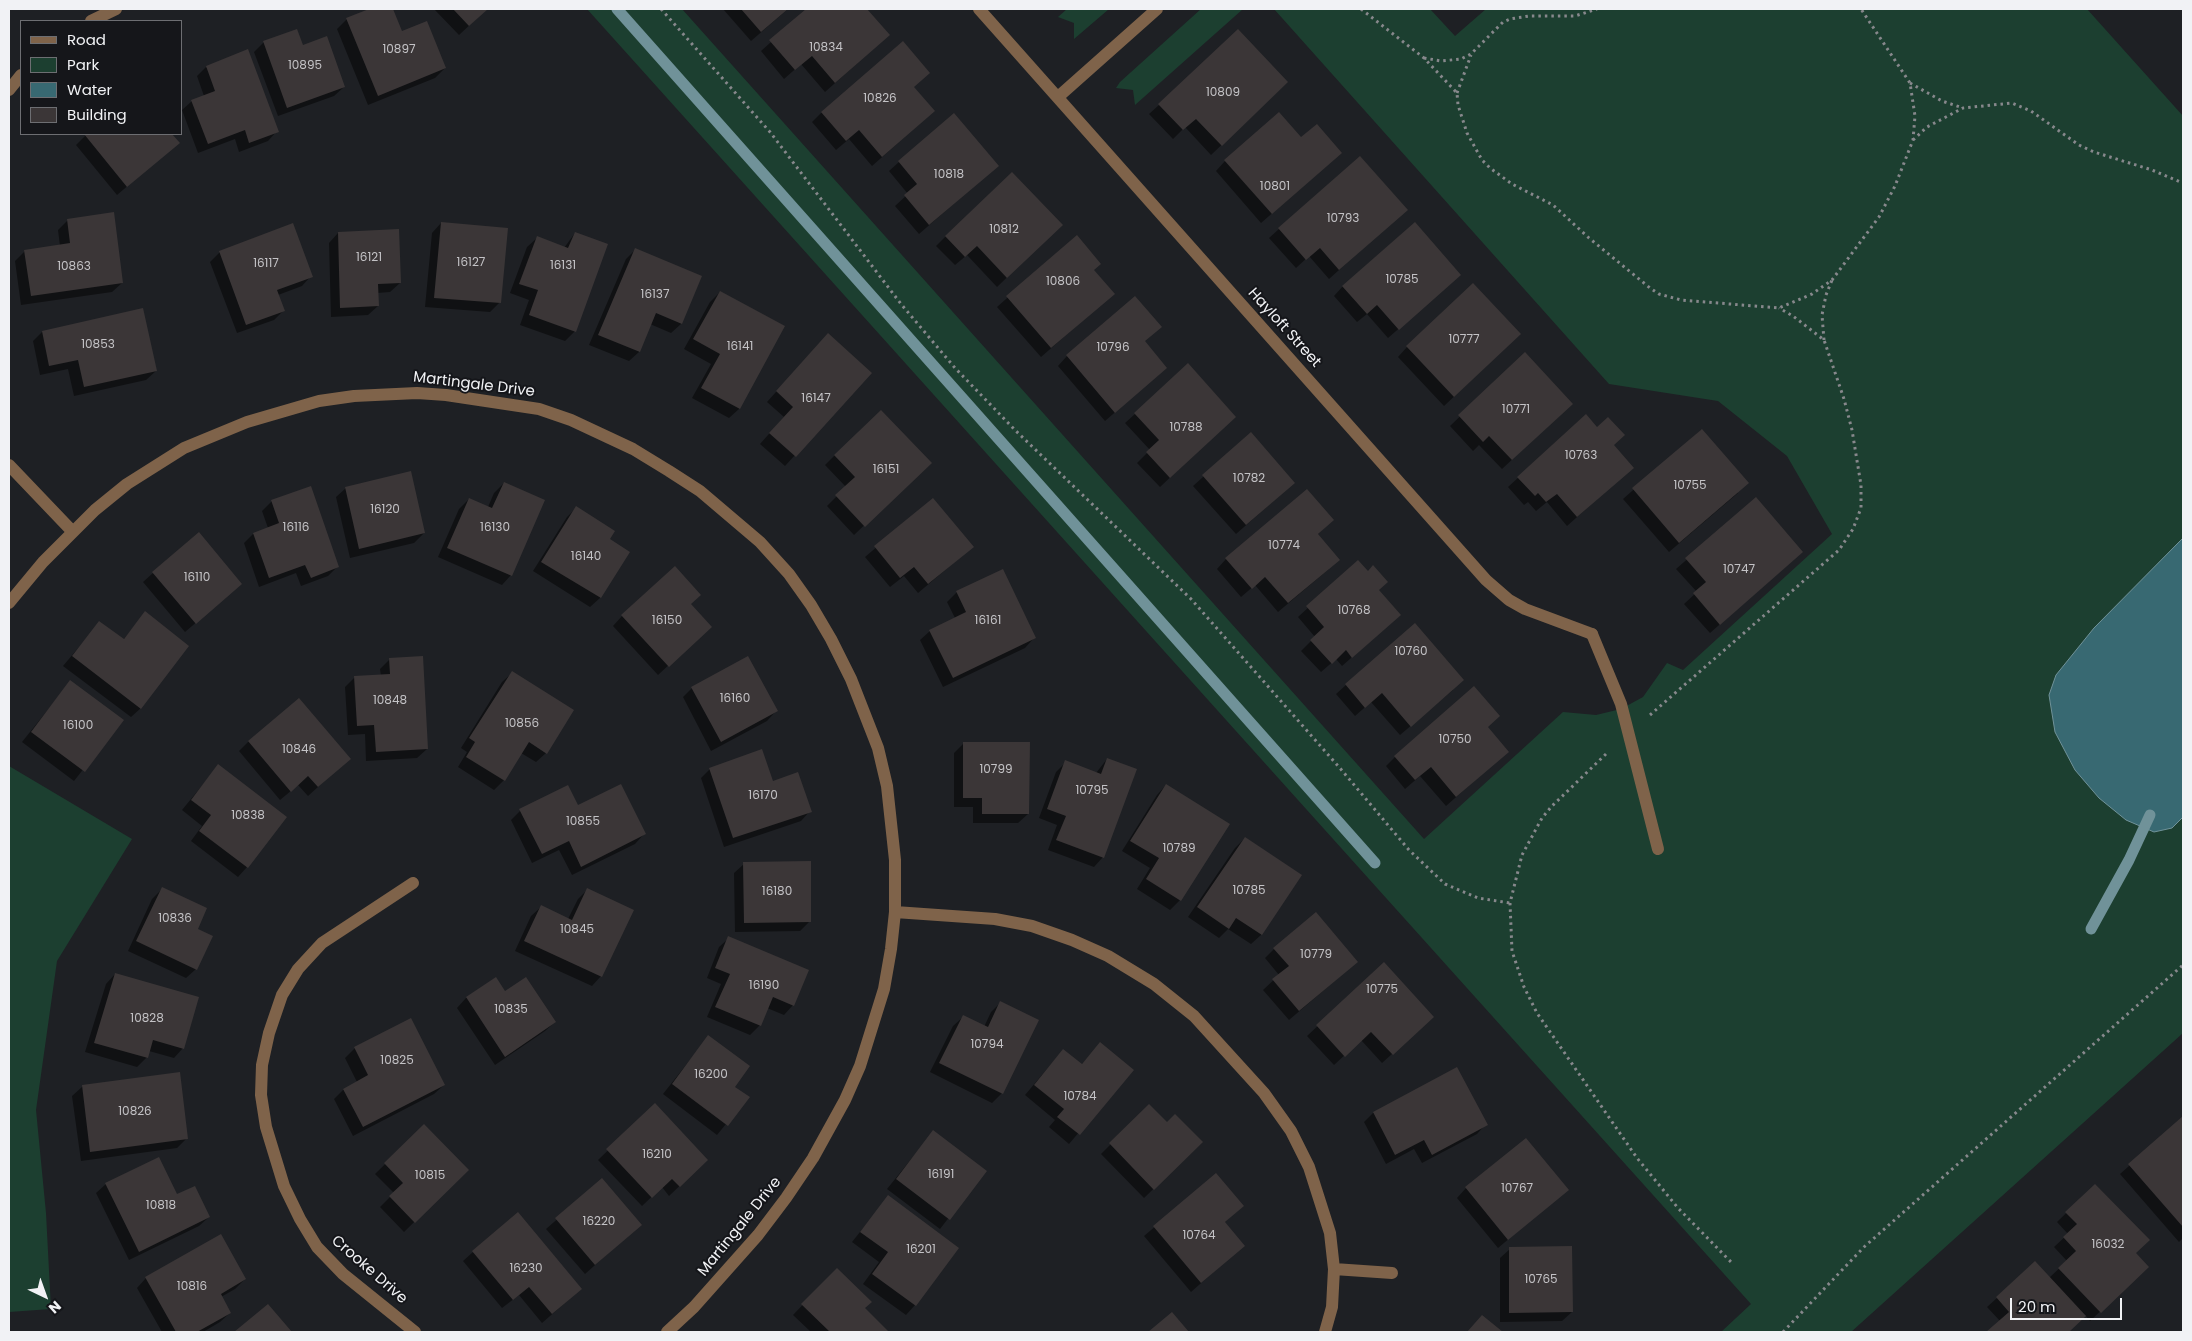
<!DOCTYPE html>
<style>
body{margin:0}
#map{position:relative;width:2192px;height:1341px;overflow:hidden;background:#1e2024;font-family:Poppins,sans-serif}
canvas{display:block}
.frame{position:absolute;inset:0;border:10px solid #f1f2f5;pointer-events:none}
.legend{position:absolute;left:20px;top:20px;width:162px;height:115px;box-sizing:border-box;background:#15161a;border:1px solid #6d6e72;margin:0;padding:6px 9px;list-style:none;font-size:15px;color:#f1f2f5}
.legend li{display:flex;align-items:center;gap:10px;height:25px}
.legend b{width:25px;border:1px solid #6d6e72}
.north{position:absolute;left:20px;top:1271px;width:50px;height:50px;-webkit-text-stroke:4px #15161a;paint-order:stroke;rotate:138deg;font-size:14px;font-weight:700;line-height:20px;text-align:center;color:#f1f2f5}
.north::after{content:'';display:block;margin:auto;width:18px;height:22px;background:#f1f2f5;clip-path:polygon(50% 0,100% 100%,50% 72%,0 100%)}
.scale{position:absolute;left:2010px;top:1298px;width:112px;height:22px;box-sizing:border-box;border:2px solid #f1f2f5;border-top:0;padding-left:6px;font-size:15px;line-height:18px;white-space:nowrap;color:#f1f2f5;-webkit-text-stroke:4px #15161a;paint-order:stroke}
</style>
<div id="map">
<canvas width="2192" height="1341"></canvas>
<div class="frame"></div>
<ul class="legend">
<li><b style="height:6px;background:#7f634a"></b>Road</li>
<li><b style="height:14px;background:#1c3f30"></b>Park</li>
<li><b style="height:14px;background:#386972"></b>Water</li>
<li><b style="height:14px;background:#3b3637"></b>Building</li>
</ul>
<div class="north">N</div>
<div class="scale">20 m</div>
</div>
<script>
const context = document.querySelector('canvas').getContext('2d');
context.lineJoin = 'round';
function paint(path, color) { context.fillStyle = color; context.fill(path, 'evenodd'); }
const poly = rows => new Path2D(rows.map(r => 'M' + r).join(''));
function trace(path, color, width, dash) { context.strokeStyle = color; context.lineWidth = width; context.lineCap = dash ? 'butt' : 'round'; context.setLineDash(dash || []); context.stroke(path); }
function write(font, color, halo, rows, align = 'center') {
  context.font = font + ' Poppins,sans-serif'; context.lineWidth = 4; context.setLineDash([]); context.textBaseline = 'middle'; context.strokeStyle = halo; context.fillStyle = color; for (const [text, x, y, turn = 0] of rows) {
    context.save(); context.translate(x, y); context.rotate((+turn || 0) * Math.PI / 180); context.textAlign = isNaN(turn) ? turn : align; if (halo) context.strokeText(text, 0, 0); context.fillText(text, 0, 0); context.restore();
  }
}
const green = poly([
 [587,9,682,9,1424,839,1563,712,1596,715,1621,709,1643,697,1667,663,1683,670,1832,534,1787,456,1718,401,1609,384,1274,9,1430,9,1455,36,1486,9,2087,9,2183,116,2183,1033,1851,1332,1721,1332,1751,1304],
 [1067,9,1109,9,1074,39,1074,23,1058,17],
 [1201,9,1243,9,1135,105,1133,90,1116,88,1120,82],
 [9,766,132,839,57,961,36,1110,46,1213,51,1309,9,1312]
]);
const water = poly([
 [2183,538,2183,817,2172,828,2154,832,2126,820,2099,798,2075,770,2055,732,2049,695,2056,675,2094,628,2183,538]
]);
const shadow = poly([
 [373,9,392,9,401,32,445,68,435,78,368,105,337,29,347,19],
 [434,9,487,9,459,35],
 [723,9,788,9,751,41],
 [808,9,866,9,889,35,825,92,801,64,784,79,761,51],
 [264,42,302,46,344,87,334,96,278,116,254,52],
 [206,67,277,131,268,141,239,152,235,139,198,153,182,110,192,101,204,96,197,76],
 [913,87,924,120,872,166,849,139,836,150,812,122,822,112],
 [1277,92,1211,155,1185,127,1173,139,1149,114,1159,105],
 [87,134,170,134,178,143,117,195,76,145],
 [1301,139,1331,162,1261,223,1216,171,1225,161],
 [899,162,987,175,919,234,895,206,908,194,889,171],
 [1406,210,1329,279,1309,256,1296,268,1269,238,1279,229],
 [68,220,122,283,112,292,21,305,15,261,25,251,60,246,58,230],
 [441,223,500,302,490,312,425,307,432,233],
 [1061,225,997,287,967,255,955,265,936,246,946,236],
 [338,233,400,283,390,292,377,293,378,306,368,315,331,317,329,243],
 [575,233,575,331,565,341,520,325,529,300,510,293,527,247,537,238,564,248],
 [1076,237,1092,271,1103,303,1041,357,997,307],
 [635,250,701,277,681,324,671,333,650,324,639,352,629,361,589,345,626,259],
 [220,252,311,276,302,286,278,295,284,310,274,320,237,333,210,262],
 [1450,284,1388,338,1367,314,1357,322,1334,296,1343,286],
 [720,292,784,326,739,409,729,418,692,398,711,364,684,349,710,302],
 [42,332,156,371,146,380,74,396,68,369,40,375,33,341],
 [1144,342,1166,368,1105,421,1058,366,1067,356],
 [1510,344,1444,406,1398,357,1407,347],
 [818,345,870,373,785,466,760,444,784,417,767,402],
 [1525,354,1562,413,1502,469,1479,445,1473,451,1450,426],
 [1135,414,1225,426,1160,487,1137,463,1150,450,1125,423],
 [1586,416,1613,446,1622,477,1567,526,1547,502,1536,511,1528,502,1524,505,1508,487],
 [1701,430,1738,493,1669,552,1623,499],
 [1251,434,1284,492,1236,534,1193,486],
 [835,455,920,472,854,535,827,506,846,487,825,465],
 [504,483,511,575,502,585,438,557,459,509,469,499,488,507,494,493],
 [346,488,424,533,414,543,350,558,336,497],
 [933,499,962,556,918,593,904,576,890,587,865,557],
 [1756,499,1802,552,1710,633,1684,604,1697,592,1676,569],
 [272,501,338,566,328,576,301,586,296,573,259,587,244,543,253,534,268,528,262,511],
 [576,508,608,539,628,552,600,598,590,607,533,571,567,517],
 [1332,520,1317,535,1329,569,1278,612,1255,585,1241,597,1217,569,1226,559],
 [1358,562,1378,591,1400,615,1342,666,1336,659,1321,672,1301,651,1315,637,1298,617],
 [153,573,241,584,185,632,143,582],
 [957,592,1034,638,1025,648,943,687,920,640,930,631,955,618,947,602],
 [689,604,700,636,658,675,613,626,622,616],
 [145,613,141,708,131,717,63,666,100,622,123,640],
 [390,659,427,749,417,758,366,761,365,734,348,735,345,687,355,677,381,676,380,669],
 [512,673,546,753,536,762,521,753,504,780,494,790,458,767,467,752,461,748,502,682],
 [70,682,122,720,74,781,22,742],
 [1346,685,1453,690,1400,735,1371,702,1355,716,1336,694],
 [692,688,776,711,767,721,711,751,683,697],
 [1487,728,1497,761,1446,806,1420,776,1405,789,1386,766,1395,757],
 [249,741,349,759,308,796,298,785,280,800,239,751],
 [963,744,1028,814,1018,823,973,823,973,807,954,807,954,753],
 [1107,759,1103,857,1094,867,1048,850,1057,825,1039,818,1056,772,1066,762,1096,773],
 [218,766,247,867,238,877,191,841,202,826,182,810],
 [710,769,772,782,810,811,801,821,724,847,701,778],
 [1166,785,1180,900,1170,910,1137,889,1150,868,1122,851,1157,795],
 [577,807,644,834,635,844,572,875,559,850,532,863,511,820,520,811],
 [1245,838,1300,876,1261,935,1251,944,1228,929,1219,938,1188,917,1235,848],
 [744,864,810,921,800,931,735,932,734,873],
 [162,889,196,930,196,969,186,978,128,951,152,899],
 [587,890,601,976,592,986,515,951,531,916,541,907,568,919,578,899],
 [729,938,793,1005,784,1015,767,1008,760,1025,750,1035,707,1017,721,984,707,978,719,947],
 [1274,949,1357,962,1289,1020,1263,990,1279,975,1265,958],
 [1384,964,1423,1026,1382,1063,1361,1040,1334,1065,1307,1036],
 [115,974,183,1048,174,1058,149,1051,147,1057,137,1067,85,1052,106,984],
 [495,979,505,993,555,1022,545,1031,495,1065,457,1008,466,998],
 [1000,1003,1002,1093,992,1103,930,1072,953,1026,963,1017,984,1027,991,1012],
 [708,1037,733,1087,748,1097,717,1135,663,1094],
 [1100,1044,1132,1070,1069,1144,1049,1127,1055,1120,1025,1095,1063,1050,1081,1065],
 [355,1048,444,1085,434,1094,353,1136,334,1099,343,1090,357,1082,345,1058],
 [1457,1069,1486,1124,1477,1134,1422,1163,1414,1149,1386,1164,1364,1122,1373,1113],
 [179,1074,187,1138,177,1148,81,1161,72,1096,82,1087],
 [655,1105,707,1160,669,1196,662,1187,642,1206,598,1160],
 [1149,1106,1167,1124,1202,1142,1144,1198,1101,1154],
 [2183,1118,2183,1238,2179,1242,2120,1174],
 [424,1126,467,1170,404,1232,380,1207,394,1193,375,1174],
 [933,1132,985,1171,940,1229,887,1189],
 [1216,1175,1242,1206,1224,1223,1243,1246,1191,1292,1144,1236],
 [602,1180,640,1225,585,1274,546,1229],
 [106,1184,177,1196,209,1217,199,1226,129,1260,96,1193],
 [2095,1185,2134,1254,2138,1276,2090,1321,2085,1315,2067,1332,1988,1332,2000,1321,1987,1307,1997,1298,2049,1278,2067,1261,2054,1247,2068,1234,2057,1222],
 [1466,1188,1567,1190,1498,1248,1457,1198],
 [888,1197,915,1305,906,1315,863,1284,879,1262,852,1242],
 [1510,1249,1572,1312,1562,1321,1500,1322,1500,1258],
 [473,1252,581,1289,542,1323,519,1295,502,1308,463,1261],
 [837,1269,863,1308,887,1332,811,1332,793,1315],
 [146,1278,245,1279,235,1289,221,1297,230,1313,220,1322,203,1332,162,1332,137,1288],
 [268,1305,290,1332,236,1332]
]);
const stream = poly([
 [617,9,1375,863],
 [2091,929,2129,860,2150,815]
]);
const building = poly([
 [369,9,393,9,402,31,427,21,446,68,378,96,346,18],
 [453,9,488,9,469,26],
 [741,9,788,9,761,32],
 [806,9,867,9,890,35,835,83,812,56,795,70,769,40],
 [297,29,303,45,327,36,345,87,287,108,263,41],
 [1238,29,1288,82,1222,146,1196,119,1183,130,1158,104],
 [903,41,930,73,914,87,935,111,882,157,859,130,846,141,821,112],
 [248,49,279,132,249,143,245,130,208,144,191,100,215,91,206,66],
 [1279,112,1301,137,1317,124,1342,153,1272,214,1224,160],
 [954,113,999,166,929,225,904,195,917,184,898,161],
 [84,134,172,134,180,143,127,187],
 [1360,156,1408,210,1339,270,1320,248,1306,260,1278,228],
 [1012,172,1063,225,1007,278,977,246,965,257,945,236],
 [114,212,123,283,31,296,24,250,70,243,67,219],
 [441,222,508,228,501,303,434,298],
 [1415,222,1461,275,1399,330,1377,305,1367,314,1342,286],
 [293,223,313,277,277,290,285,311,246,325,219,251],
 [399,229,401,283,378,284,379,306,340,308,338,232],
 [575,232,608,244,576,332,529,315,538,290,519,284,537,236,568,248],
 [1077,235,1101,264,1094,270,1115,294,1051,348,1006,296],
 [635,248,702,276,682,324,656,313,640,352,598,335],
 [1473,283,1521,334,1454,397,1406,346],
 [720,291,785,326,740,409,701,388,720,354,693,339],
 [1135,296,1162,327,1145,341,1167,368,1115,413,1066,355],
 [143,308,157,371,84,387,78,360,49,366,42,331],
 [828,333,872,373,796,457,769,433,793,407,776,391],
 [1525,352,1573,404,1512,460,1489,436,1483,442,1458,415],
 [1188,363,1236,417,1170,478,1146,452,1159,440,1134,413],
 [881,410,932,463,865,527,835,495,855,477,834,455],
 [1586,414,1597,427,1608,417,1625,435,1614,445,1634,468,1577,517,1557,494,1546,502,1538,493,1535,496,1517,477],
 [1702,429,1749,483,1679,543,1632,488],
 [1251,432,1295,483,1246,525,1202,475],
 [411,471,425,533,359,549,345,487],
 [504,482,545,500,512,576,447,548,469,498,492,508],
 [311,486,339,567,311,578,305,565,269,578,253,533,279,523,271,500],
 [1307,489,1334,520,1318,534,1340,560,1288,603,1265,577,1252,589,1225,558],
 [1756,497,1803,552,1720,625,1693,593,1706,582,1685,558],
 [933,498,974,547,928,584,914,567,900,578,874,546],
 [576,506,615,531,610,539,630,552,601,598,541,562],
 [199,532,242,584,196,624,152,572],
 [1358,560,1368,571,1373,565,1388,582,1379,590,1401,615,1352,658,1346,650,1332,664,1310,640,1324,627,1306,606],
 [675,566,701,595,691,604,712,627,669,667,621,615],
 [1003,569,1036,638,953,678,929,630,966,612,956,591],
 [145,611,189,646,141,709,72,656,99,621,124,639],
 [1415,623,1464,680,1411,727,1382,693,1365,708,1345,684],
 [423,656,428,749,376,752,374,725,357,726,354,676,390,674,389,658],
 [748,656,778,711,721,742,691,687],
 [512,671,574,710,547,754,529,742,505,781,466,757,475,742,469,738],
 [70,680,124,720,85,772,31,732],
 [1474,686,1500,716,1488,727,1509,752,1456,797,1431,767,1415,780,1394,756],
 [299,698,351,759,318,787,308,776,291,792,248,741],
 [963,742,1030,742,1029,814,982,814,982,798,963,798],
 [762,749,773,781,798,772,812,812,733,838,709,768],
 [1107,758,1137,769,1104,858,1056,840,1066,816,1047,809,1065,760,1101,774],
 [218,764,287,817,248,868,199,831,211,815,191,800],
 [621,784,646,834,581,867,569,841,542,854,519,809,568,785,578,805],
 [1166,784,1230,824,1181,901,1146,879,1159,858,1130,841],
 [1245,837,1302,875,1262,935,1236,918,1229,929,1197,907],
 [811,861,811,922,744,923,743,862],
 [162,887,207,908,198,929,213,936,197,970,136,941],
 [587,888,634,910,602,977,524,941,541,905,572,920],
 [1316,912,1358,962,1299,1011,1272,979,1289,966,1273,948],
 [728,936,809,970,794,1006,773,997,761,1026,715,1007,730,974,715,968],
 [1384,962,1434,1017,1393,1055,1371,1032,1345,1057,1316,1025],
 [115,973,199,997,184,1049,153,1040,148,1058,94,1043],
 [496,977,505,991,526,977,556,1022,505,1057,466,997],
 [1000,1001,1039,1020,1003,1094,939,1063,963,1015,988,1027],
 [411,1018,445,1085,363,1127,343,1089,368,1075,354,1047],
 [708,1035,750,1066,735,1087,750,1097,728,1126,672,1084],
 [1100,1042,1134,1070,1080,1135,1057,1117,1064,1109,1034,1085,1063,1049,1082,1064],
 [1457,1067,1488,1125,1432,1155,1424,1140,1395,1155,1373,1112],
 [180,1072,188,1139,90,1152,82,1085],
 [655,1103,708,1160,680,1187,672,1179,652,1198,606,1149],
 [1149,1104,1167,1122,1175,1114,1203,1142,1154,1190,1109,1143],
 [2183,1116,2183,1227,2128,1164],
 [424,1124,469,1170,415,1223,389,1196,403,1183,384,1163],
 [933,1130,987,1171,950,1220,896,1179],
 [1526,1138,1569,1190,1508,1240,1465,1187],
 [159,1157,177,1194,195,1186,210,1217,139,1252,105,1183],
 [1216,1173,1244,1206,1225,1222,1245,1246,1201,1283,1153,1226],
 [602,1178,642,1225,595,1265,555,1218],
 [2095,1184,2150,1240,2136,1253,2149,1267,2101,1313,2058,1268,2076,1251,2063,1237,2077,1224,2065,1212],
 [888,1195,959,1248,916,1306,872,1274,888,1252,860,1232],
 [518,1212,582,1289,552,1314,529,1287,513,1300,472,1251],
 [221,1234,246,1279,221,1294,231,1313,197,1332,176,1332,145,1277],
 [1572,1246,1573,1312,1509,1313,1509,1247],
 [2035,1261,2086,1316,2069,1332,1986,1332,2009,1312,1996,1297],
 [837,1268,872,1302,865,1308,889,1332,830,1332,801,1304],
 [268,1304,292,1332,234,1332],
 [1172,1312,1189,1332,1148,1332],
 [1482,1315,1503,1332,1467,1332]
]);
const path = poly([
 [661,9,770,132,901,304,955,368,1015,430,1191,599,1339,767,1409,850,1445,884,1478,898,1510,903],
 [1361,9,1424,58,1457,93,1458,105,1467,133,1482,160,1490,168,1512,184,1553,205,1589,238,1650,288,1659,294,1681,300,1779,308,1812,294,1832,280,1879,217,1895,186,1913,140,1915,116,1910,83,1861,9],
 [1424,58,1441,61,1461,59,1471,54,1503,22,1510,19,1529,16,1575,16,1597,9],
 [1910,83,1942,101,1963,108],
 [1457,93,1471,55],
 [1913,140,1927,127,1963,108,2012,103,2031,111,2079,145,2094,152,2152,170,2183,183],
 [1824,340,1822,315,1826,295,1832,280],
 [1650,715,1839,550,1853,529,1861,508,1861,485,1852,430,1844,399,1824,340,1793,316,1779,308],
 [1606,754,1552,806,1542,818,1522,855,1510,903,1512,951,1524,987,1537,1013,1637,1158,1678,1208,1731,1262],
 [1783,1332,1864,1247,2183,965]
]);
const service = poly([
 [1592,634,1621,704,1658,849]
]);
const minor = poly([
 [979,9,1486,580,1509,600,1525,609,1592,634],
 [91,21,116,9],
 [9,90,21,75],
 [1058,97,1157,9],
 [9,465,72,531],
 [9,603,43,562,95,510,127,484,184,448,247,422,319,401,354,396,417,393,446,395,539,409,571,420,633,449,669,471,700,491,760,542,789,574,811,605,831,639,851,679,878,748,887,786,895,860,895,912,891,949,884,989,860,1066,845,1100,813,1158,786,1198,758,1235,694,1307,667,1332],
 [413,883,322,943,298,969,282,995,269,1033,262,1065,261,1095,266,1127,284,1186,300,1219,317,1247,343,1274,415,1332],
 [895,912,995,919,1032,926,1072,940,1108,956,1154,984,1194,1016,1264,1093,1291,1131,1309,1167,1330,1233,1334,1269,1332,1307,1325,1332],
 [1334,1269,1392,1273]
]);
const numberNames = [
 ["10834",826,48],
 ["10897",399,50],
 ["10895",305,66],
 ["10809",1223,93],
 ["10826",880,99],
 ["10818",949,175],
 ["10801",1275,187],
 ["10793",1343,219],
 ["10812",1004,230],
 ["16121",369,258],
 ["16127",471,263],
 ["16117",266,264],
 ["16131",563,266],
 ["10863",74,267],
 ["10785",1402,280],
 ["10806",1063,282],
 ["16137",655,295],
 ["10777",1464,340],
 ["10853",98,345],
 ["16141",740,347],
 ["10796",1113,348],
 ["16147",816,399],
 ["10771",1516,410],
 ["10788",1186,428],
 ["10763",1581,456],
 ["16151",886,470],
 ["10782",1249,479],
 ["10755",1690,486],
 ["16120",385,510],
 ["16116",296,528],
 ["16130",495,528],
 ["10774",1284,546],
 ["16140",586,557],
 ["10747",1739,570],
 ["16110",197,578],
 ["10768",1354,611],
 ["16150",667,621],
 ["16161",988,621],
 ["10760",1411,652],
 ["16160",735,699],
 ["10848",390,701],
 ["10856",522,724],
 ["16100",78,726],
 ["10750",1455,740],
 ["10846",299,750],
 ["10799",996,770],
 ["10795",1092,791],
 ["16170",763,796],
 ["10838",248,816],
 ["10855",583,822],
 ["10789",1179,849],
 ["10785",1249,891],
 ["16180",777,892],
 ["10836",175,919],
 ["10845",577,930],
 ["10779",1316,955],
 ["16190",764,986],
 ["10775",1382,990],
 ["10835",511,1010],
 ["10828",147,1019],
 ["10794",987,1045],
 ["10825",397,1061],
 ["16200",711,1075],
 ["10784",1080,1097],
 ["10826",135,1112],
 ["16210",657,1155],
 ["16191",941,1175],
 ["10815",430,1176],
 ["10767",1517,1189],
 ["10818",161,1206],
 ["16220",599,1222],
 ["10764",1199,1236],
 ["16032",2108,1245],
 ["16201",921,1250],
 ["16230",526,1269],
 ["10765",1541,1280],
 ["10816",192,1287]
];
const streetNames = [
 ["Hayloft Street",1284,328,48],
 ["Martingale Drive",474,385,7],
 ["Martingale Drive",740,1227,-51],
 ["Crooke Drive",369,1270,41]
];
paint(green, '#1c3f30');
paint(water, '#386972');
trace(water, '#709299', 1);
paint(shadow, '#0007');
trace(stream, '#709299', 11);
paint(building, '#3b3637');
trace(path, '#87888c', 3, [2.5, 4]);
trace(service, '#7f634a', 12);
trace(minor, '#7f634a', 12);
write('12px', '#c4c3c6', null, numberNames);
write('15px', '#f1f2f5', '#15161a', streetNames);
</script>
